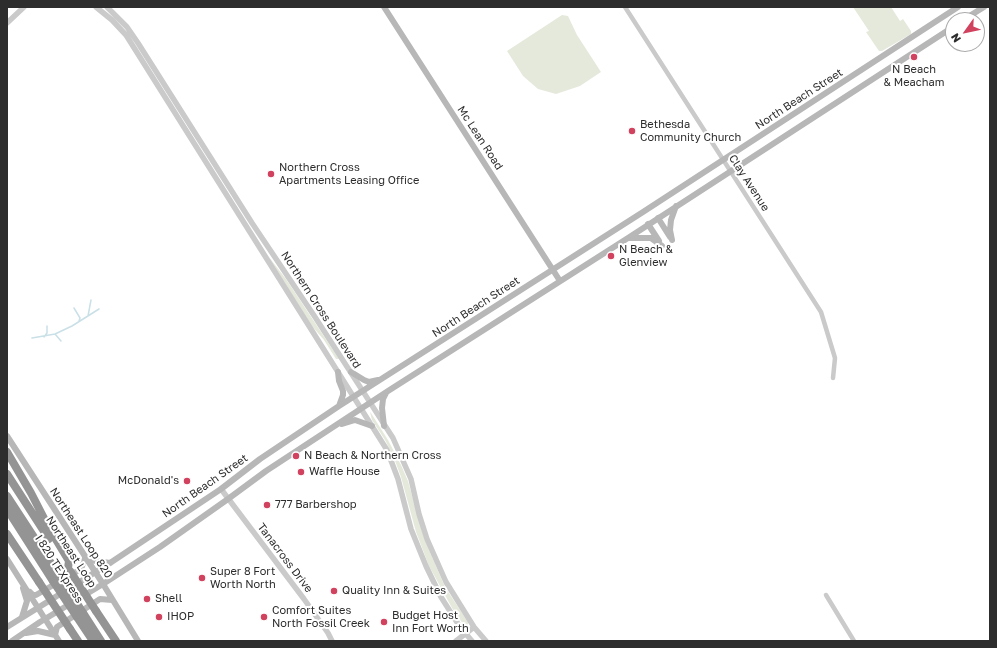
<!DOCTYPE html>
<style>
body{margin:0}
#map{position:relative;width:997px;height:648px;overflow:hidden;background:#fff;font-family:"Golos Text",sans-serif}
canvas{display:block}
.frame{position:absolute;inset:0;border:8px solid #2d2d2d;pointer-events:none}
.north{position:absolute;left:945px;top:12px;width:40px;height:40px;box-sizing:border-box;background:#fff;border:1px solid #ababab;border-radius:50%;rotate:237deg;font-size:11px;font-weight:700;line-height:16px;text-align:center;color:#2d2d2d}
.north::after{content:'';display:block;margin:auto;width:14px;height:18px;background:#d1425f;clip-path:polygon(50% 0,100% 100%,50% 72%,0 100%)}
</style>
<div id="map">
<canvas width="997" height="648"></canvas>
<div class="frame"></div>
<div class="north">N</div>
</div>
<script>
const context = document.querySelector('canvas').getContext('2d');
context.lineJoin = 'round';
function paint(path, color) { context.fillStyle = color; context.fill(path, 'evenodd'); }
const poly = rows => new Path2D(rows.map(r => 'M' + r).join(''));
function trace(path, color, width, dash) { context.strokeStyle = color; context.lineWidth = width; context.lineCap = dash ? 'butt' : 'round'; context.setLineDash(dash || []); context.stroke(path); }
function write(font, color, halo, rows, align = 'center') {
  context.font = font + ' "Golos Text",sans-serif'; context.lineWidth = 4; context.setLineDash([]); context.textBaseline = 'middle'; context.strokeStyle = halo; context.fillStyle = color; for (const [text, x, y, turn = 0] of rows) {
    context.save(); context.translate(x, y); context.rotate((+turn || 0) * Math.PI / 180); context.textAlign = isNaN(turn) ? turn : align; if (halo) context.strokeText(text, 0, 0); context.fillText(text, 0, 0); context.restore();
  }
}
const green = poly([
 [853,7,891,7,900,21,903,19,911,31,911,34,882,51,879,51,866,32,869,31],
 [562,15,568,16,577,35,601,72,580,86,556,94,538,89,523,76,507,51],
 [268,256,286,279,339,359,336,359,324,340,311,325],
 [370,412,371,413,388,440,401,465,408,481,422,531,429,550,445,587,468,622,468,627,463,624,452,608,429,566,416,532,401,477,394,458,385,440,372,420]
]);
const stream = poly([
 [74,308,80,318,79,321],
 [88,316,91,300],
 [55,334,61,341],
 [44,337,47,333,47,326],
 [32,338,55,334,72,326,99,309]
]);
const minor = poly([
 [625,7,821,312,835,358,833,378],
 [826,595,854,641]
]);
const tertiary = poly([
 [96,7,112,20,126,35,387,450,398,479,411,529,426,566,441,597,460,627,472,641],
 [107,7,127,27,138,43,252,223,315,317,393,438,411,479,419,514,427,539,446,582,474,627,486,641],
 [7,23,24,7],
 [221,489,304,599,328,633,332,641],
 [456,641,474,627]
]);
const secondary = poly([
 [384,7,560,281],
 [963,20,984,7],
 [658,218,670,237],
 [648,224,659,241],
 [629,238,651,238,662,246],
 [672,240,670,230,671,220,676,206],
 [338,372,339,381,343,391,343,395,339,406],
 [351,372,364,380,369,382,378,380],
 [342,424,355,420,372,426],
 [384,426,382,408,383,399,386,393],
 [7,436,103,584,138,641],
 [85,558,96,561,110,563],
 [7,559,59,641],
 [30,592,33,595,36,595,81,569,85,558],
 [22,617,27,601,23,588],
 [7,627,110,563,221,489,260,459,339,406,643,212,958,7],
 [26,633,38,631,55,635,57,627,100,599,112,600],
 [12,641,40,622,103,584,160,547,228,499,266,471,388,391,628,238,953,27]
]);
const motorway = poly([
 [7,452,31,493,49,528,69,561,68,568],
 [7,474,49,539],
 [7,496,60,577],
 [7,509,53,581],
 [7,534,39,582],
 [96,611,116,641],
 [83,613,101,641],
 [77,617,93,641],
 [70,629,78,641]
]);
const motorwayBridge = poly([
 [70,571,96,611],
 [60,577,83,613],
 [53,581,77,617],
 [39,582,70,629]
]);
const markers = [
 [914,57,4,"#d1425f"],
 [632,131,4,"#d1425f"],
 [271,174,4,"#d1425f"],
 [611,256,4,"#d1425f"],
 [296,456,4,"#d1425f"],
 [301,472,4,"#d1425f"],
 [187,481,4,"#d1425f"],
 [267,505,4,"#d1425f"],
 [202,578,4,"#d1425f"],
 [334,591,4,"#d1425f"],
 [147,599,4,"#d1425f"],
 [159,617,4,"#d1425f"],
 [264,617,4,"#d1425f"],
 [384,622,4,"#d1425f"]
];
const poiNames = [
 ["N Beach",914,70,"center"],
 ["& Meacham",914,83,"center"],
 ["Bethesda",640,125],
 ["Community Church",640,138],
 ["Northern Cross",279,168],
 ["Apartments Leasing Office",279,181],
 ["N Beach &",619,250],
 ["Glenview",619,263],
 ["N Beach & Northern Cross",304,456],
 ["Waffle House",309,472],
 ["McDonald's",179,481,"right"],
 ["777 Barbershop",275,505],
 ["Super 8 Fort",210,572],
 ["Worth North",210,585],
 ["Quality Inn & Suites",342,591],
 ["Shell",155,599],
 ["Comfort Suites",272,611],
 ["North Fossil Creek",272,624],
 ["Budget Host",392,616],
 ["Inn Fort Worth",392,629],
 ["IHOP",167,617]
];
const streetNames = [
 ["North Beach Street",799,99,-33],
 ["Mc Lean Road",480,138,57],
 ["Clay Avenue",749,183,57],
 ["North Beach Street",476,307,-33],
 ["Northern Cross Boulevard",321,310,57],
 ["North Beach Street",205,486,-35],
 ["Northeast Loop 820",81,533,57],
 ["Northeast Loop",71,552,57],
 ["Tanacross Drive",285,558,53],
 ["I 820 TEXpress",59,569,57]
];
paint(green, '#e5e9dc');
trace(stream, '#cae0e7', 1.5);
trace(minor, '#cacaca', 4.5);
trace(tertiary, '#cacaca', 5.5);
trace(secondary, '#b7b7b7', 6);
trace(motorway, '#949494', 8);
trace(motorwayBridge, '#949494', 8);
for (const [x, y, r, color] of markers) { const dot = new Path2D(); dot.arc(x, y, r, 0, 2 * Math.PI); context.fillStyle = color; context.fill(dot); trace(dot, '#fff', 1.5); }
write('11px', '#2d2d2d', '#fff', poiNames, 'left');
write('11px', '#2d2d2d', '#fff', streetNames);
</script>
